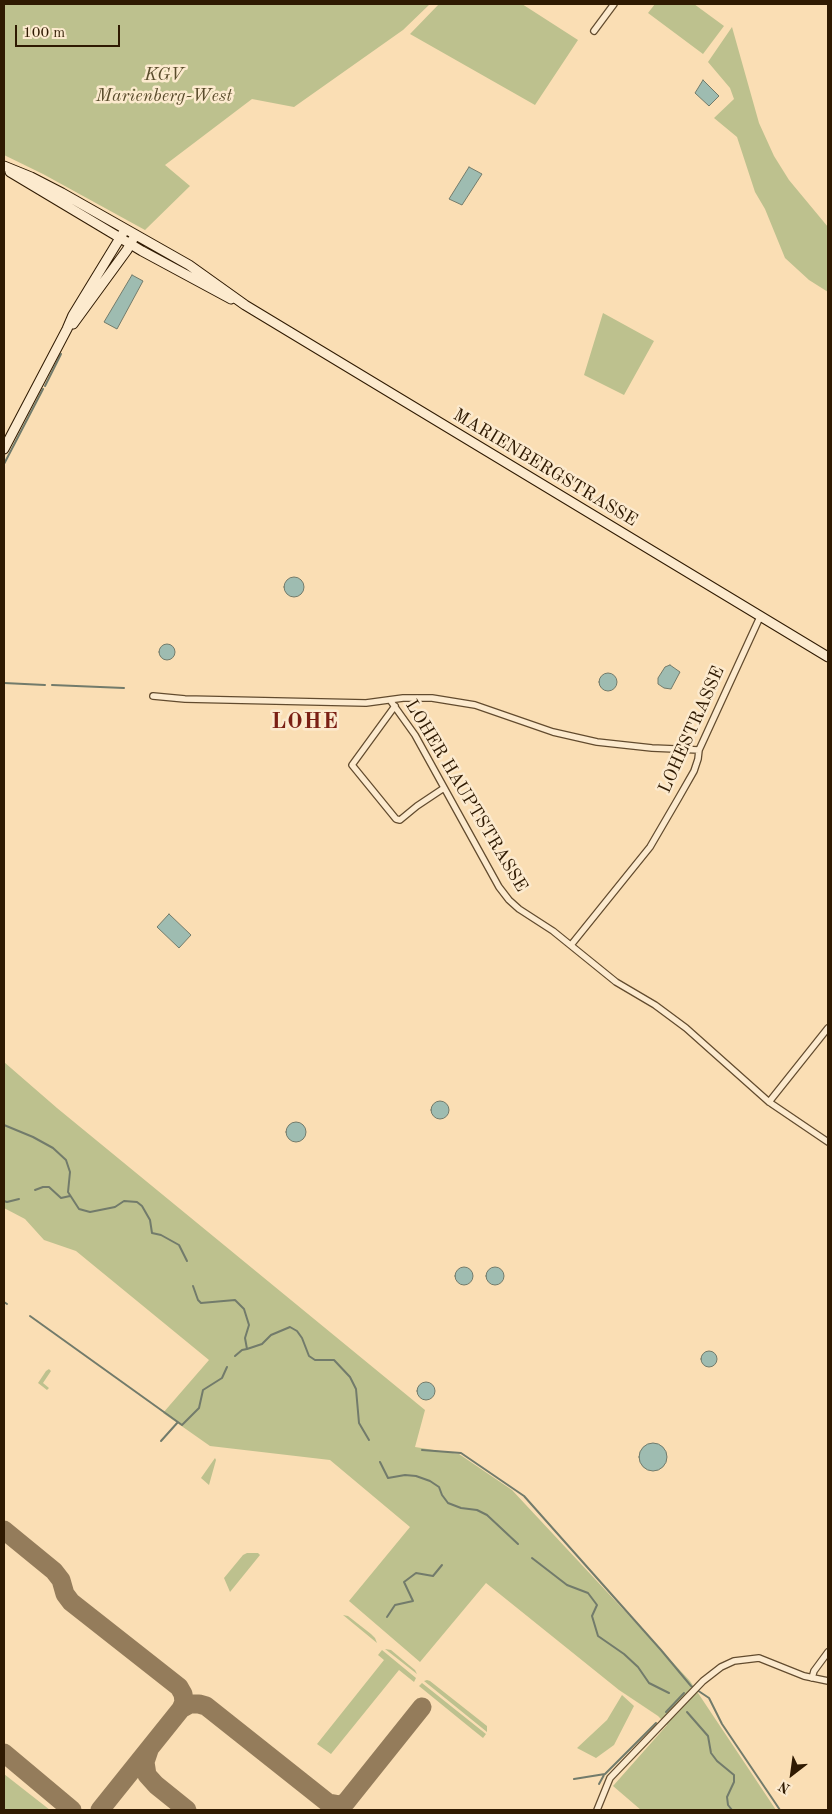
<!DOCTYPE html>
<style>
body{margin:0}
#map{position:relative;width:832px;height:1814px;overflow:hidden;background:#fadeb4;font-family:"Old Standard TT",serif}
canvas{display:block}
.frame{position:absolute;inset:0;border:5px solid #2f1a02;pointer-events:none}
.north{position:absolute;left:767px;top:1749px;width:50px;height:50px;-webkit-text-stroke:4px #fceace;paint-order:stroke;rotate:210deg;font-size:14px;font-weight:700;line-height:20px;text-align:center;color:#2f1a02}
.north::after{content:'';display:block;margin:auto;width:18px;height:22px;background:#2f1a02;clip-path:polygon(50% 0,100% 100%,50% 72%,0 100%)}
.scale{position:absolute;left:15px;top:25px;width:105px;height:22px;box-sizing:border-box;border:2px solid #2f1a02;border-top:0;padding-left:6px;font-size:15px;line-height:18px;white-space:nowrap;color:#2f1a02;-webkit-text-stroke:4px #fceace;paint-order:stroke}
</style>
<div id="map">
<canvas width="832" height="1814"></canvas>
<div class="frame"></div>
<div class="north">N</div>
<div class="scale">100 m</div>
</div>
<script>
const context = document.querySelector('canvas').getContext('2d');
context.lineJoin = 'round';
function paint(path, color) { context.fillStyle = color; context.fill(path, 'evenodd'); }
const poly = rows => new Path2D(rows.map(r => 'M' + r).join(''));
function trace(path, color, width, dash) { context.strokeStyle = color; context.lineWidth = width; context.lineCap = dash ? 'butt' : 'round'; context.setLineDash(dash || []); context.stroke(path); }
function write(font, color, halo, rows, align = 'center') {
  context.font = font + ' "Old Standard TT",serif'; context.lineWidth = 5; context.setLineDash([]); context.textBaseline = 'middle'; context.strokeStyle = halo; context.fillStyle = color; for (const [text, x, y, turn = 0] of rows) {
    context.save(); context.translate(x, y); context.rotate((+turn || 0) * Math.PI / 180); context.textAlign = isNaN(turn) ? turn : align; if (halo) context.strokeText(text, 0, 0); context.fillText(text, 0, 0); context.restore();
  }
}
const green = poly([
 [4,4,430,4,403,30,294,107,252,99,165,165,190,186,145,230,43,174,4,155],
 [439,4,522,4,578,40,535,105,410,34],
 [655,4,694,4,724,26,703,54,648,13],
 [732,27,759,123,774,156,789,180,828,227,828,292,809,280,785,258,765,209,755,192,737,137,714,118,734,99,730,88,708,62],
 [603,313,654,341,624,395,584,375],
 [4,1062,57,1108,425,1410,415,1447,459,1454,512,1490,690,1681,776,1810,641,1810,613,1786,667,1725,658,1716,619,1690,486,1583,420,1662,349,1601,410,1527,330,1460,210,1446,163,1413,209,1360,76,1251,44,1240,25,1219,4,1208],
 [49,1369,51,1371,43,1383,49,1388,47,1390,38,1383,46,1371],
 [215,1458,216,1460,209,1485,201,1478],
 [247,1553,258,1553,260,1555,230,1592,224,1578,243,1555],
 [343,1615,348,1616,371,1634,375,1638,377,1643],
 [385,1649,391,1650,415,1670,417,1674],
 [382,1650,416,1678,414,1682,399,1670,331,1754,317,1744,384,1660,378,1655],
 [427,1680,430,1681,487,1726,487,1732,424,1681],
 [422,1683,486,1734,483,1738,473,1730,419,1686],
 [622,1695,634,1706,614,1745,596,1758,577,1748,607,1720],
 [4,1774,50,1810,4,1810]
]);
const water = poly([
 [703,80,719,96,709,106,695,93,703,80],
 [469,167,482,174,462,205,449,199,469,167],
 [132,275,143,281,117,329,104,322,132,275],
 '284 587a10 10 0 1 1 20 0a10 10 0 1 1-20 0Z',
 '159 652a8 8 0 1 1 16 0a8 8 0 1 1-16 0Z',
 [670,665,680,672,671,689,664,688,658,684,658,678,665,667,670,665],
 '599 682a9 9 0 1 1 18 0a9 9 0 1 1-18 0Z',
 [169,914,191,935,179,948,157,927,169,914],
 '431 1110a9 9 0 1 1 18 0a9 9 0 1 1-18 0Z',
 '286 1132a10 10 0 1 1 20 0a10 10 0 1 1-20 0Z',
 '455 1276a9 9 0 1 1 18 0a9 9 0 1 1-18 0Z',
 '486 1276a9 9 0 1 1 18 0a9 9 0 1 1-18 0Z',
 '701 1359a8 8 0 1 1 16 0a8 8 0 1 1-16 0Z',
 '417 1391a9 9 0 1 1 18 0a9 9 0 1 1-18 0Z',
 '639 1457a14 14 0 1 1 28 0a14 14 0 1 1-28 0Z'
]);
const stream = poly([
 [45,386,61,354],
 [4,464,43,389],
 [4,683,45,685],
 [52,685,124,688],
 [4,1125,33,1137,53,1148,66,1160,70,1172,68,1192,79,1209,90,1212,115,1207,124,1201,137,1202,142,1206,150,1220,152,1233,161,1235,179,1245,187,1261],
 [35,1190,43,1187,49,1187,61,1198,70,1196],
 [4,1201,7,1202,19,1199],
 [193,1286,198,1300,201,1303,235,1300,244,1309,249,1325,245,1338,247,1349,262,1344,271,1335,290,1327,297,1331,302,1338,309,1356,315,1360,334,1360,350,1377,356,1389,359,1423,369,1440],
 [4,1302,7,1304],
 [30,1316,182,1425,199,1408,203,1390,222,1378,227,1367],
 [235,1356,242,1350,247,1349],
 [161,1441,178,1422],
 [422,1450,461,1453,524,1496,661,1650,691,1686,709,1698,722,1724,780,1810],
 [380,1462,388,1478,405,1475,416,1476,430,1481,439,1487,442,1495,448,1503,461,1508,477,1510,487,1515,518,1544],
 [532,1558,567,1585,588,1593,597,1605,592,1616,598,1636,624,1654,638,1667,649,1683,669,1693],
 [387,1617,395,1605,413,1601,404,1582,416,1573,433,1576,442,1565],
 [666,1712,684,1693],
 [687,1712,708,1736,711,1753,717,1761,734,1775,734,1782,727,1797,728,1805,732,1810],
 [574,1779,605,1774,656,1723],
 [599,1784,604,1775]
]);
const taxiway = poly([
 [4,1530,54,1571,61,1580,65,1594,71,1602,179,1687,183,1694,184,1702,181,1709,100,1810],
 [181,1709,190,1704,199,1704,206,1706,337,1810],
 [149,1750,145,1762,147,1775,156,1785,187,1810],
 [4,1753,72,1810],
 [329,1803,340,1805,346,1802,422,1707]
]);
const street = poly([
 [594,31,614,4],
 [153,696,185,699,366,703,403,698,432,698,475,705,553,732,597,742,652,748,699,750],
 [390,700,415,735,499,887,509,900,519,909,553,931,616,982,655,1005,686,1028,769,1102,828,1142],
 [395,706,352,765,396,819,400,820,417,806,444,788],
 [571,945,650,847,678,799,694,771,698,759,699,750,760,617],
 [769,1102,828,1028],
 [812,1678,814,1671,828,1652],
 [597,1810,610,1778,703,1681,721,1667,734,1661,759,1658,804,1676,828,1681]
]);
const secondary = poly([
 [4,166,31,177,62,193,189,265,245,305,828,657],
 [10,172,142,251,231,299],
 [73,324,127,250,133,239],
 [4,449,67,329,73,315,123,233]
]);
const parkNames = [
 ["KGV",164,75],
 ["Marienberg-West",164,96]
];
const streetNames = [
 ["MARIENBERGSTRASSE",545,468,31],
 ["LOHESTRASSE",692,730,-66],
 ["LOHER HAUPTSTRASSE",466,796,59]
];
const districtNames = [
 ["LOHE",305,722]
];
paint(green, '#bdc18e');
paint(water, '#9ebcb1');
trace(water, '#727b6b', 1);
trace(stream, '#727b6b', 2);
trace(taxiway, '#947c5b', 19);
trace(street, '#624b2e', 8);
trace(secondary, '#2f1a02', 11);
trace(street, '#fceace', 5.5);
trace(secondary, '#fceace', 9);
write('italic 18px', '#5a4c2c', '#fceace', parkNames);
write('18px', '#2f1a02', '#fceace', streetNames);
context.letterSpacing = '1px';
write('bold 22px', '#7a1f14', '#fceace', districtNames);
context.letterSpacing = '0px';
</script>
